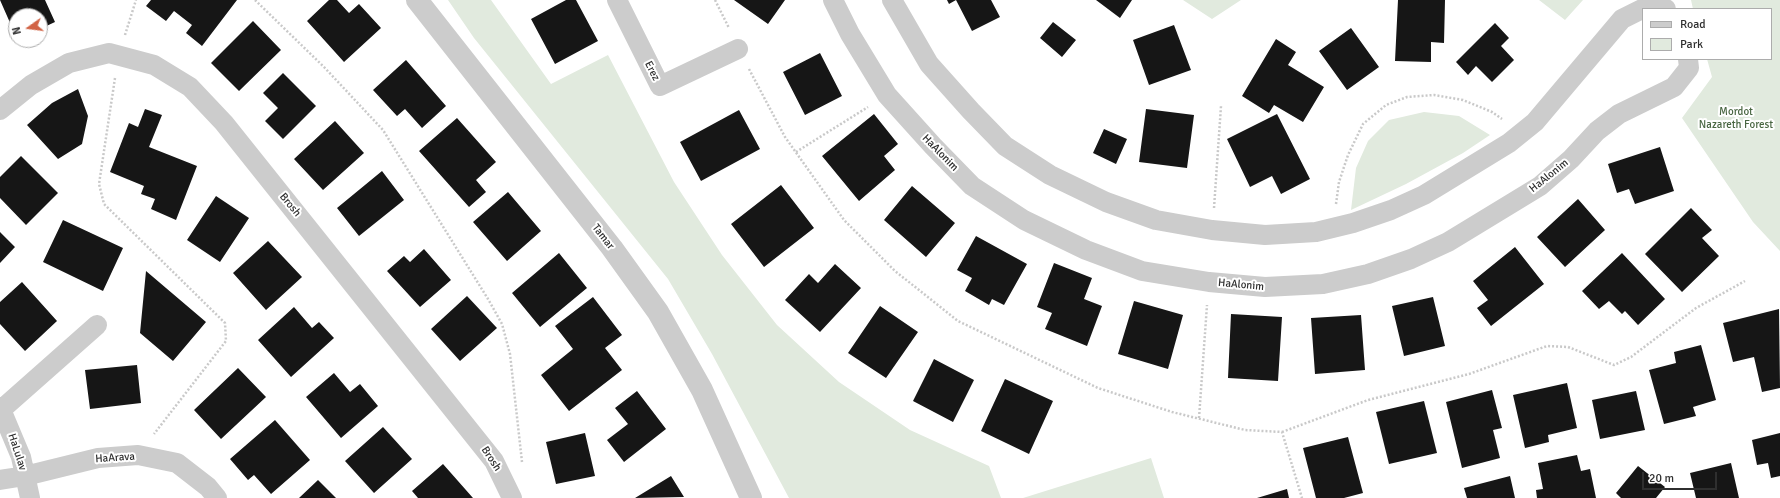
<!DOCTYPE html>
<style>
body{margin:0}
#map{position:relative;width:1780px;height:498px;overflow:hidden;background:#fff;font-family:Signika,sans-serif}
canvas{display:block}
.legend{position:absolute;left:1642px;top:8px;width:130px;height:52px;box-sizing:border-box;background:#fff;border:1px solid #acacac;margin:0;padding:5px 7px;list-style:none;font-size:12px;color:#2f2f2f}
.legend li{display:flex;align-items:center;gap:8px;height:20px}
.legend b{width:20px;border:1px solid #acacac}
.north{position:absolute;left:8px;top:8px;width:40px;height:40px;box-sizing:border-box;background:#fff;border:1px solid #acacac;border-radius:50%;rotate:256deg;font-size:11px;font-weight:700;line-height:16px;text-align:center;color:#2f2f2f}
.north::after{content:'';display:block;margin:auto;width:14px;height:18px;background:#d16345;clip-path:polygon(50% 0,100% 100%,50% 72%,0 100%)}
.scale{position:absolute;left:1642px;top:472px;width:75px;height:18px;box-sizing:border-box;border:2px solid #2f2f2f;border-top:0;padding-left:5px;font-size:12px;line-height:14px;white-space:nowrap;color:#2f2f2f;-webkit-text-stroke:3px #fff;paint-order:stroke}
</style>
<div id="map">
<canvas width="1780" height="498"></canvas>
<ul class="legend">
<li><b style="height:5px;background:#ccc"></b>Road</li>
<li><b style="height:11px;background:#e1eade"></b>Park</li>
</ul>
<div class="north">N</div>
<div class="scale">20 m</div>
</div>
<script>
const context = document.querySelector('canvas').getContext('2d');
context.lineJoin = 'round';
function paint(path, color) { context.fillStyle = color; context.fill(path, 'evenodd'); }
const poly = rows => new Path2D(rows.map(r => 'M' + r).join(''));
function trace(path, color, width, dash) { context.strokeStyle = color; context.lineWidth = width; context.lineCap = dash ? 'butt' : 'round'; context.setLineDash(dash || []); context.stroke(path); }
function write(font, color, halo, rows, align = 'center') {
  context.font = font + ' Signika,sans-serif'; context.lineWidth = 4; context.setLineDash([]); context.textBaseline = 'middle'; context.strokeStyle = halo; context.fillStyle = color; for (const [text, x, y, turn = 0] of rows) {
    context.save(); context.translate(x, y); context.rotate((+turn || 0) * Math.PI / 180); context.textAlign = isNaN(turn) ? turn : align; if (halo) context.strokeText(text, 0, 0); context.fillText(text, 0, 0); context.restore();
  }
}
const green = poly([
 [448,0,491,0,551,84,608,55,674,182,722,255,777,325,839,382,910,430,989,466,1001,498,789,498,712,354,668,279,474,38],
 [1183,0,1241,0,1212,19],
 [1539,0,1583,0,1565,20],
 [1691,0,1780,0,1780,251,1753,222,1682,118,1712,77,1707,59,1771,59,1771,9,1693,9],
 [1424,112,1459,116,1490,135,1463,153,1406,184,1351,210,1356,168,1368,141,1389,120],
 [1151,458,1164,498,1023,498]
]);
const building = poly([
 [0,0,45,0,55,22,40,29,40,16,32,15,16,16,16,22,11,25],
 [151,0,237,0,202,46,186,33,192,25,174,11,166,21,146,6],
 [329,0,337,0,349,13,359,4,381,28,344,62,307,21],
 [566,0,576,0,598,41,555,64,531,19],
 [734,0,785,0,768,24],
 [947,0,991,0,1000,17,972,31,956,0,949,4],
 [1096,0,1132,0,1120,18],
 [1398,0,1445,0,1444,43,1431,42,1431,62,1395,61],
 [253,21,281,50,239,91,211,63],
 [1053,22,1076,40,1062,57,1040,38],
 [1495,23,1509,38,1501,46,1514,60,1492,82,1476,66,1468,75,1456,62],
 [1174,25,1191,70,1149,85,1133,40],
 [1351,28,1379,67,1347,90,1319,51],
 [1276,39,1296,52,1288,65,1324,87,1303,122,1274,105,1269,113,1242,96],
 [820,53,842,96,805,115,783,72],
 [406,60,446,106,422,128,405,109,397,116,373,90],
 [283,73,316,106,283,139,265,121,278,108,263,93],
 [78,89,88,116,82,144,58,159,27,125,52,103],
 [145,109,162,115,149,147,197,166,176,220,151,209,155,199,141,194,144,186,110,172,129,123,138,127],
 [1146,109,1194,115,1187,168,1139,162],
 [739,110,760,149,701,181,680,142],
 [874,114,898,144,884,156,895,170,859,201,822,156],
 [1277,114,1310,179,1281,194,1272,176,1250,187,1227,139],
 [457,118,496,162,476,180,486,192,469,207,419,151],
 [335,121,364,153,323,190,294,159],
 [1104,129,1127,139,1116,164,1093,153],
 [1660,147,1674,191,1635,204,1629,189,1617,193,1608,164],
 [21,156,58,193,26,225,0,198,0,177],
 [382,171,404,200,359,236,337,208],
 [781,185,814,228,764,267,731,224],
 [912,186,955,223,926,257,884,220],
 [508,192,541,231,507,261,473,222],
 [216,196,249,218,220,262,187,240],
 [1578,199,1605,230,1565,267,1537,237],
 [1691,208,1712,230,1702,238,1719,256,1682,292,1645,254],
 [63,220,123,248,103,291,43,262],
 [0,232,15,247,0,263],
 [976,236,1027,264,1004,305,992,299,989,305,965,291,972,278,957,270],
 [268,241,302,277,266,310,233,273],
 [1515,247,1544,284,1491,326,1477,308,1488,300,1473,281],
 [424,249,451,280,420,307,387,271,404,256,410,262],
 [559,253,587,288,540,327,512,293],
 [1622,253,1665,299,1638,325,1625,311,1622,314,1609,301,1599,309,1582,291],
 [1054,263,1092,278,1084,299,1102,306,1087,346,1045,329,1052,313,1037,307],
 [835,264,861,288,820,332,785,300,809,274,818,283],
 [146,271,206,322,173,361,140,333],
 [22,282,57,321,25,351,0,324,0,302],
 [467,296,497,328,460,361,431,329],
 [593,297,622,335,605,348,622,370,569,411,541,375,573,349,555,326],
 [1433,297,1445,346,1404,356,1392,306],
 [1134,301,1183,315,1168,369,1118,354],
 [880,306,918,332,886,378,848,353],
 [294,307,312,328,319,322,334,338,291,377,258,340],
 [1779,309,1780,388,1762,392,1754,357,1733,362,1723,323],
 [1231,314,1282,317,1278,381,1228,378],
 [1361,315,1365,370,1315,374,1311,318],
 [1701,345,1716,400,1693,407,1696,416,1664,424,1649,370,1676,363,1674,352],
 [934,359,974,380,953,422,913,401],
 [137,365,141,403,90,409,85,370],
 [238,368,266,397,221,439,194,410],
 [334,373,350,392,360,384,378,406,341,438,306,397],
 [1005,379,1053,401,1029,454,981,431],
 [1567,383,1577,428,1548,435,1549,442,1525,448,1513,395],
 [1492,390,1502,428,1493,430,1500,458,1462,468,1446,402],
 [637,391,666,429,624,462,607,440,628,424,615,408],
 [1636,391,1645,430,1600,439,1592,400],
 [1424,401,1437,453,1389,464,1376,412],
 [275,420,310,460,271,494,254,475,248,480,230,459],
 [383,427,412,459,374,493,345,461],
 [585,433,595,476,556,484,546,442],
 [1780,433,1780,476,1771,478,1768,463,1757,465,1752,440],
 [1348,437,1363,493,1344,498,1316,498,1303,448],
 [1577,455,1581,471,1590,469,1596,498,1537,498,1536,490,1543,489,1538,463],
 [1731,463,1739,498,1696,498,1690,473],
 [443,464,473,498,418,498,412,491],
 [1638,466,1665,487,1656,498,1621,498,1616,493],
 [671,476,684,497,635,498],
 [1510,476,1515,498,1467,498,1464,488],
 [318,480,336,498,299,498],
 [1287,489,1289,498,1257,498]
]);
const path = poly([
 [255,0,324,67,383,130,488,299,502,324,510,354,522,462],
 [715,0,729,28],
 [125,35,136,0],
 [749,69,785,137,844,220,895,271,958,321,1098,388,1172,412,1245,430,1282,432,1302,498],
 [115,78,99,184,104,204,225,323,226,341,154,434],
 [796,152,868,107],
 [1336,204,1339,182,1348,155,1363,124,1386,105,1407,97,1434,95,1463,100,1492,112,1502,119],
 [1214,208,1221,106],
 [1199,418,1207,305],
 [1282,432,1368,400,1469,374,1547,346,1568,347,1614,365,1631,357,1696,308,1745,281]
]);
const minor = poly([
 [617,0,660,86,738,49],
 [833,0,850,34,887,95,933,146,972,186,1024,220,1086,250,1142,271,1209,282,1265,287,1323,284,1368,274,1411,259,1448,242,1540,186,1571,159,1597,131,1619,114,1674,87,1689,68,1688,59],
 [892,0,929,64,971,111,1005,146,1050,175,1106,202,1156,220,1212,230,1265,235,1316,232,1353,223,1391,210,1424,195,1509,143,1535,122,1622,19,1644,8,1666,9],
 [0,110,31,85,69,63,109,53,154,65,190,87,224,123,494,461,512,498],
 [0,407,21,457,30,498],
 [2,409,97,325],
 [0,480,25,476,98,458,138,455,177,463,208,487,217,498]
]);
const tertiary = poly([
 [417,0,612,248,658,312,702,390,751,498]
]);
const streetNames = [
 ["Erez",652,71,63],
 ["HaAlonim",940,153,46],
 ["HaAlonim",1549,176,-39],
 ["Brosh",290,205,51],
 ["Tamar",603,237,52],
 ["HaAlonim",1241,285,5],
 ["HaLulav",17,452,72],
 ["HaArava",115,458,-4],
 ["Brosh",491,459,57]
];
const parkNames = [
 ["Mordot",1736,112],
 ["Nazareth Forest",1736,125]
];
paint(green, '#e1eade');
paint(building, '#161616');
trace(path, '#c9c9c9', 2.5, [2, 2]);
trace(minor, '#ccc', 20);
trace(tertiary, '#ccc', 22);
write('11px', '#2f2f2f', '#fff', streetNames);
write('11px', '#486541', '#fff', parkNames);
</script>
